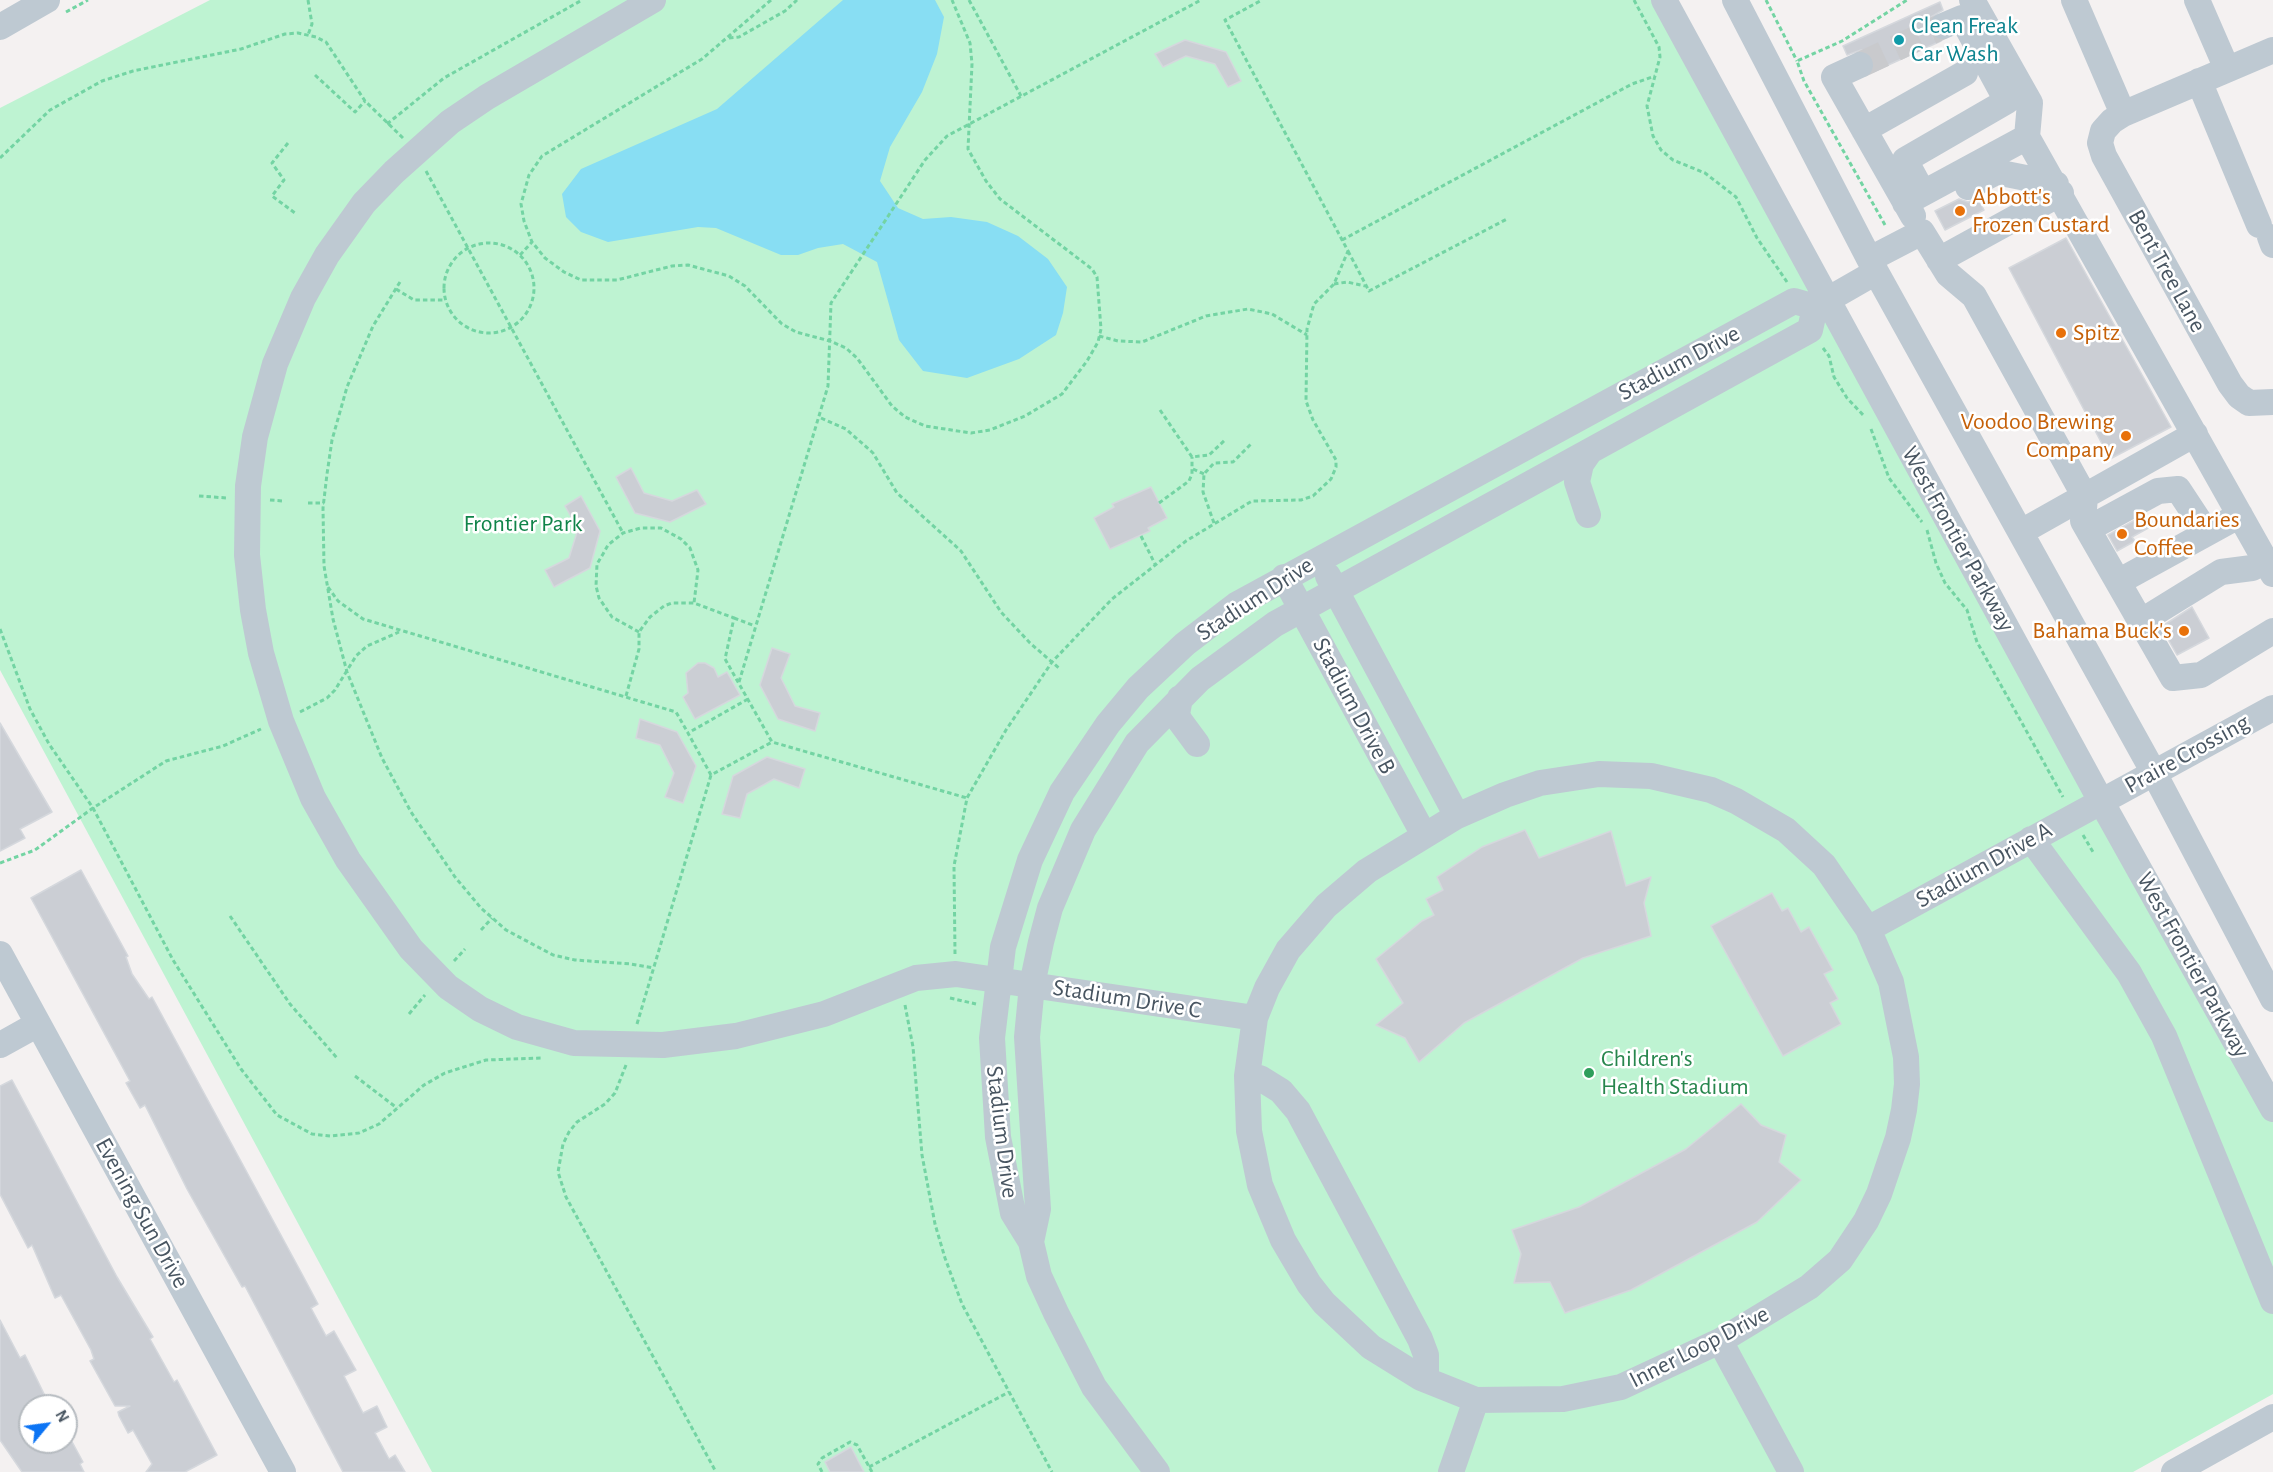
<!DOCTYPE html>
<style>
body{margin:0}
#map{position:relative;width:2273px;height:1472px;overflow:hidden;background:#f4f1f1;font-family:"Alegreya Sans",sans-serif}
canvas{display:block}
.north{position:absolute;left:18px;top:1394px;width:60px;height:60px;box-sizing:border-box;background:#fff;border:2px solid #b6bbc0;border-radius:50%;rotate:61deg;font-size:16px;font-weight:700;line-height:24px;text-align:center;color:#485561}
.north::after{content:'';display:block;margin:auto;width:21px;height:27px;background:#0c74f4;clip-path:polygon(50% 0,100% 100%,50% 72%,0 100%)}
</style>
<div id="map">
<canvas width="2273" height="1472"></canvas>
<div class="north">N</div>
</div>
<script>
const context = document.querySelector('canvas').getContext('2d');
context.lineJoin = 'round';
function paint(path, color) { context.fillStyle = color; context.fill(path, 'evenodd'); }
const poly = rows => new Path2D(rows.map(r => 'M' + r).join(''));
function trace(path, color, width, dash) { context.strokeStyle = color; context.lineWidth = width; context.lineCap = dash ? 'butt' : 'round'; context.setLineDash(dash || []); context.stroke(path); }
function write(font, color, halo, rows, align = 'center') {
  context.font = font + ' "Alegreya Sans",sans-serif'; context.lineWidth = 5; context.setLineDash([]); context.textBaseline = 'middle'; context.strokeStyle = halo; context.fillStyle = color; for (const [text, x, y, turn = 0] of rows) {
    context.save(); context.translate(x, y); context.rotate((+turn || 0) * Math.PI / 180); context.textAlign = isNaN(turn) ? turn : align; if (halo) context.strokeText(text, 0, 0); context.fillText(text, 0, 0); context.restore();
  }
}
const green = poly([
 [210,0,1658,0,2273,1115,2273,1394,2133,1472,432,1472,0,670,0,108]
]);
const water = poly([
 [843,0,935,0,944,17,937,54,922,92,890,147,880,181,898,208,923,219,951,217,987,222,1018,236,1048,259,1067,287,1063,313,1056,335,1019,359,967,378,923,371,899,340,877,262,843,244,818,248,798,255,781,255,716,228,698,227,608,242,581,232,566,217,562,194,581,169,717,109]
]);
const building = poly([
 [1940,2,1943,10,1931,17,1928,25,1934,38,1941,41,1873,72,1874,59,1868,52,1861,50,1847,55,1843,46,1940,2],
 [1185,40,1226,52,1241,81,1228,87,1215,64,1186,56,1163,67,1155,54,1185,40],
 [1959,199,1968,202,1978,199,1984,210,1945,230,1935,211,1959,199],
 [2066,238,2171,427,2110,459,2009,268,2066,238],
 [631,468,644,493,672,501,697,490,706,504,670,522,635,513,616,477,631,468],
 [1151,487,1167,518,1148,528,1150,531,1110,549,1094,518,1114,507,1112,504,1151,487],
 [581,496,600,531,590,568,554,587,545,570,569,558,578,529,565,506,581,496],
 [2144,515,2150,527,2132,537,2135,541,2117,551,2108,535,2144,515],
 [2192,607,2209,638,2177,655,2161,627,2192,607],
 [772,648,790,654,781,678,795,706,820,713,815,731,778,719,760,685,772,648],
 [698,663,705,663,714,668,718,677,727,672,740,695,695,719,683,697,688,693,686,673,698,663],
 [640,719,677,732,696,766,683,803,665,797,674,773,660,745,636,738,640,719],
 [0,723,52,812,20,829,25,838,0,851,0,723],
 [767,757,805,769,799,788,774,779,747,794,740,818,722,814,733,776,767,757],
 [1525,830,1539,858,1611,831,1626,886,1651,877,1644,903,1651,936,1583,958,1464,1023,1419,1062,1405,1038,1376,1025,1403,1003,1376,959,1422,921,1434,915,1426,899,1443,890,1437,877,1482,847,1525,830],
 [81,870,128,956,126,957,132,974,149,999,152,997,302,1274,318,1304,311,1308,326,1336,334,1331,356,1370,344,1376,363,1413,377,1406,387,1427,375,1433,389,1459,395,1455,405,1472,343,1472,245,1286,242,1287,187,1189,145,1105,140,1108,126,1083,130,1081,31,898,81,870],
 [1772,893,1782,911,1788,908,1801,932,1809,927,1833,970,1824,974,1838,999,1830,1003,1841,1024,1783,1056,1711,926,1772,893],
 [12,1080,117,1277,153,1337,150,1339,174,1382,177,1380,217,1455,185,1472,146,1472,152,1464,133,1430,128,1433,119,1416,118,1412,130,1406,115,1406,90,1361,94,1359,91,1350,61,1295,55,1298,32,1245,28,1248,0,1194,0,1086,12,1080],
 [1741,1104,1761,1125,1786,1135,1779,1162,1801,1180,1757,1222,1631,1290,1565,1313,1550,1282,1514,1283,1521,1254,1512,1230,1579,1207,1686,1149,1741,1104],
 [0,1320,20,1358,25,1355,50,1406,30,1406,30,1442,66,1442,70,1438,83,1462,80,1464,84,1472,22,1472,0,1440,0,1320],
 [851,1447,864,1472,830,1472,825,1462,851,1447]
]);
const minorTunnel = poly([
 [1860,65,1943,26]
]);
const path = poly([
 [308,0,312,24,308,35],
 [771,0,702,59,542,156,529,175,521,204,524,221,532,242,545,258,564,272,581,280,617,280,672,266,688,265,729,276,745,286,782,324,796,332,830,341,846,348,857,358,892,406,905,417,925,426,971,433,990,430,1025,416,1062,394,1087,361,1098,342,1101,329,1097,277,1092,269,1000,199,986,181,968,149,972,64,970,43,952,0],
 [969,0,1021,96],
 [1634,0,1659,47,1660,57,1647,106,1653,136,1661,150,1673,160,1705,173,1736,197,1757,238,1787,282],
 [1766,0,1797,61],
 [66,12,88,0],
 [729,38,739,37,785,11,797,0],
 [315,75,355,112,365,101],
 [387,124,444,78,582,0],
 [288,143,272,163,284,180,272,196,295,213],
 [0,158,50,110,102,81,133,71,241,49,285,34,298,33,316,37,326,42,365,101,403,138],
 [426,171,623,533],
 [1885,225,1804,81,1797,61,1842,41,1907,0],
 [1342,240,1632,84,1655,76],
 '444 288a45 45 0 1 1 90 0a45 45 0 1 1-90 0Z',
 [1348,251,1369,291,1507,219],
 [520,255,532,242],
 [400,282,373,326,347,387,332,440,327,474,323,508,324,566,333,619,347,672,382,758,411,812,455,877,481,908,506,930,553,955,575,960,631,964,654,968],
 [1334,284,1347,282,1365,286],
 [396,289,414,300,445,300],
 [1099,336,1118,341,1142,342,1206,316,1248,309,1272,314,1307,335],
 [1823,348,1829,356,1834,377,1847,398,1865,417],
 [1160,410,1192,457,1209,455,1225,440],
 [821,418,846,429,873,453,897,493,961,551,1001,612,1030,643,1060,669],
 [1871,429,1889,478,1922,522],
 [1193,469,1204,474],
 [199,496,227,498],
 [270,500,283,501],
 [308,503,324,503],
 [1159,503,1189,481,1192,474,1192,457],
 [1214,523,1203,492,1204,474,1214,463,1233,462,1251,444],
 [1927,530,1936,563,1945,583,1967,610,1977,642,2063,797],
 [1141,536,1155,564],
 [328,587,338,601,363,619,676,712,688,733],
 [734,618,755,626],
 [0,629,30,709,49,744,93,808,173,960,241,1069,277,1115,312,1134,330,1136,359,1133,379,1124,424,1085,445,1073,486,1060,541,1058],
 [639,632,612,617,599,598,596,586,597,564,603,554,608,545,623,533,641,528,661,528,681,539,690,548,698,570,694,603],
 [739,682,828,386,831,303,925,160,947,136,1201,0],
 [626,696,639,649,639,632,650,617,664,606,672,603,694,603,734,618,725,659,772,742,967,798],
 [748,699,688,733,711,775,772,742],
 [300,712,327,698,335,690,356,656,367,646,399,632],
 [2083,835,2093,852],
 [0,863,35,850,93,808,166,761,223,746,261,729],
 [230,916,290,1004,337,1058],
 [481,930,492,918],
 [955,954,954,866,967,798,1006,730,1052,662,1112,599,1186,541,1252,501,1301,500,1313,496,1331,479,1336,467,1336,460,1313,420,1306,401,1307,329,1314,304,1334,284,1348,251,1225,20,1262,0],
 [454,961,465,949],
 [950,998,976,1004],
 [905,1005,913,1047,922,1155,935,1224,945,1258,962,1304,1052,1472],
 [409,1014,425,995],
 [637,1024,711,775],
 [626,1065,615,1093,605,1104,577,1122,569,1132,563,1144,558,1172,566,1197,716,1472],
 [355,1076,397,1108],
 [869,1467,1009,1392],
 [822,1472,818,1464,822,1458,850,1442,857,1445,872,1472]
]);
const minor = poly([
 [653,0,487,97,450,122,394,172,364,203,327,255,303,298,275,364,255,437,248,486,247,555,253,610,261,653,281,721,313,798,348,860,411,949,448,987,480,1009,517,1027,574,1043,663,1045,736,1036,824,1014,916,978,956,974,1255,1018],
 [1664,0,2101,801,2273,1109],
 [1735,0,1876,272,2154,773,2273,999],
 [2074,0,2123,114],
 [2197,0,2227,69],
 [0,27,47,0],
 [2273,50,2123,114,2112,121,2103,131,2100,143,2104,156,2230,384,2239,396,2249,403,2273,402],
 [1860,65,1834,77,1913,216],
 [2199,81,2259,225],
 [1864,130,1965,73],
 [2027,137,2273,574],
 [1968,187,1996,172,2056,184],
 [1923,193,1905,160,2007,101,1962,18,1943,26],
 [1905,203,2027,137,2030,103,1972,0],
 [2270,237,2273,245],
 [1870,259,1922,232,1948,274,1974,296,2085,497,2083,521,2173,678,2201,675,2273,631],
 [1939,260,2061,193],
 [1588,515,1577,482,1581,464,1590,451],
 [2088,529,2158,491,2178,489,2207,533],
 [2021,532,2195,434],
 [1328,576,1457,816],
 [1284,577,1424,835],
 [2118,582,2240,515],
 [2140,622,2221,572,2252,568,2266,561],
 [1180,698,1177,714,1180,721,1197,744],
 [1599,774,1651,776,1711,790,1736,801,1786,830,1824,865,1868,929,1891,982,1906,1057,1907,1084,1904,1110,1898,1138,1879,1194,1866,1221,1840,1260,1809,1287,1720,1341,1621,1387,1563,1399,1476,1400,1421,1378,1371,1347,1324,1303,1309,1284,1283,1240,1260,1185,1249,1131,1247,1076,1255,1018,1267,988,1288,950,1326,906,1367,871,1457,816,1505,795,1540,783,1599,774],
 [2031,839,2129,973,2164,1036,2273,1301],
 [1868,929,2273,708],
 [0,954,283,1472],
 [0,1045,38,1024],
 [1247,1076,1260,1078,1281,1091,1298,1111,1420,1339,1426,1355,1426,1380],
 [1031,1242,1038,1209,1027,1037,1032,985,1041,942,1050,908,1083,830,1137,743,1200,679,1275,624,1810,330,1815,307],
 [1720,1341,1791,1472],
 [1157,1472,1094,1387,1056,1313,1039,1276,1031,1242,1013,1213,998,1137,992,1038,1003,947,1030,860,1062,792,1108,724,1138,688,1185,644,1236,605,1794,301,1815,307,1876,272],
 [1451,1472,1476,1400],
 [2174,1472,2273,1417]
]);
const markers = [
 [1899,40,6,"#0f9aa8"],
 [1960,211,6,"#e8710a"],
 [2061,333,6,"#e8710a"],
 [2126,436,6,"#e8710a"],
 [2122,534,6,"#e8710a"],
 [2184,631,6,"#e8710a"],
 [1589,1073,6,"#2e9e5b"]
];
const cultureNames = [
 ["Clean Freak",1911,26],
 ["Car Wash",1911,54]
];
const foodNames = [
 ["Abbott's",1972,197],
 ["Frozen Custard",1972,225],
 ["Spitz",2073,333],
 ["Voodoo Brewing",2114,422,"right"],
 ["Company",2114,450,"right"],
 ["Boundaries",2134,520],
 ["Coffee",2134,548],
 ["Bahama Buck's",2172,631,"right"]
];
const streetNames = [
 ["Bent Tree Lane",2167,271,61],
 ["Stadium Drive",1679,363,-28],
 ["West Frontier Parkway",1958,539,61],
 ["Stadium Drive",1255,599,-33],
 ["Stadium Drive B",1354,706,62],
 ["Praire Crossing",2187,754,-29],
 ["Stadium Drive A",1984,865,-29],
 ["West Frontier Parkway",2193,965,61],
 ["Stadium Drive C",1127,999,9],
 ["Stadium Drive",1002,1132,83],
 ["Evening Sun Drive",142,1213,61],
 ["Inner Loop Drive",1699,1347,-27]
];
const parkNames = [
 ["Frontier Park",523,524]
];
const leisureNames = [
 ["Children's",1601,1059],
 ["Health Stadium",1601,1087]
];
paint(green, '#bef3d2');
paint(water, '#88def3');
paint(building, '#cbced4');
trace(building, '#d5d8dd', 1.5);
trace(minorTunnel, '#c9cacd', 26, [26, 13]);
trace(path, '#73d4a3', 3, [4.5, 3]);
trace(minor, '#bec9d2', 26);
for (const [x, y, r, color] of markers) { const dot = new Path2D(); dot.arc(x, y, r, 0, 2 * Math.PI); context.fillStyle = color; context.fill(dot); trace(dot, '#fff', 2); }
write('24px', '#0d838f', '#fff', cultureNames, 'left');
write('24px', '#c56008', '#fff', foodNames, 'left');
write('24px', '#485561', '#fff', streetNames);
write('24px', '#108449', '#fff', parkNames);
write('24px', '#27864d', '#fff', leisureNames, 'left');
</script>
